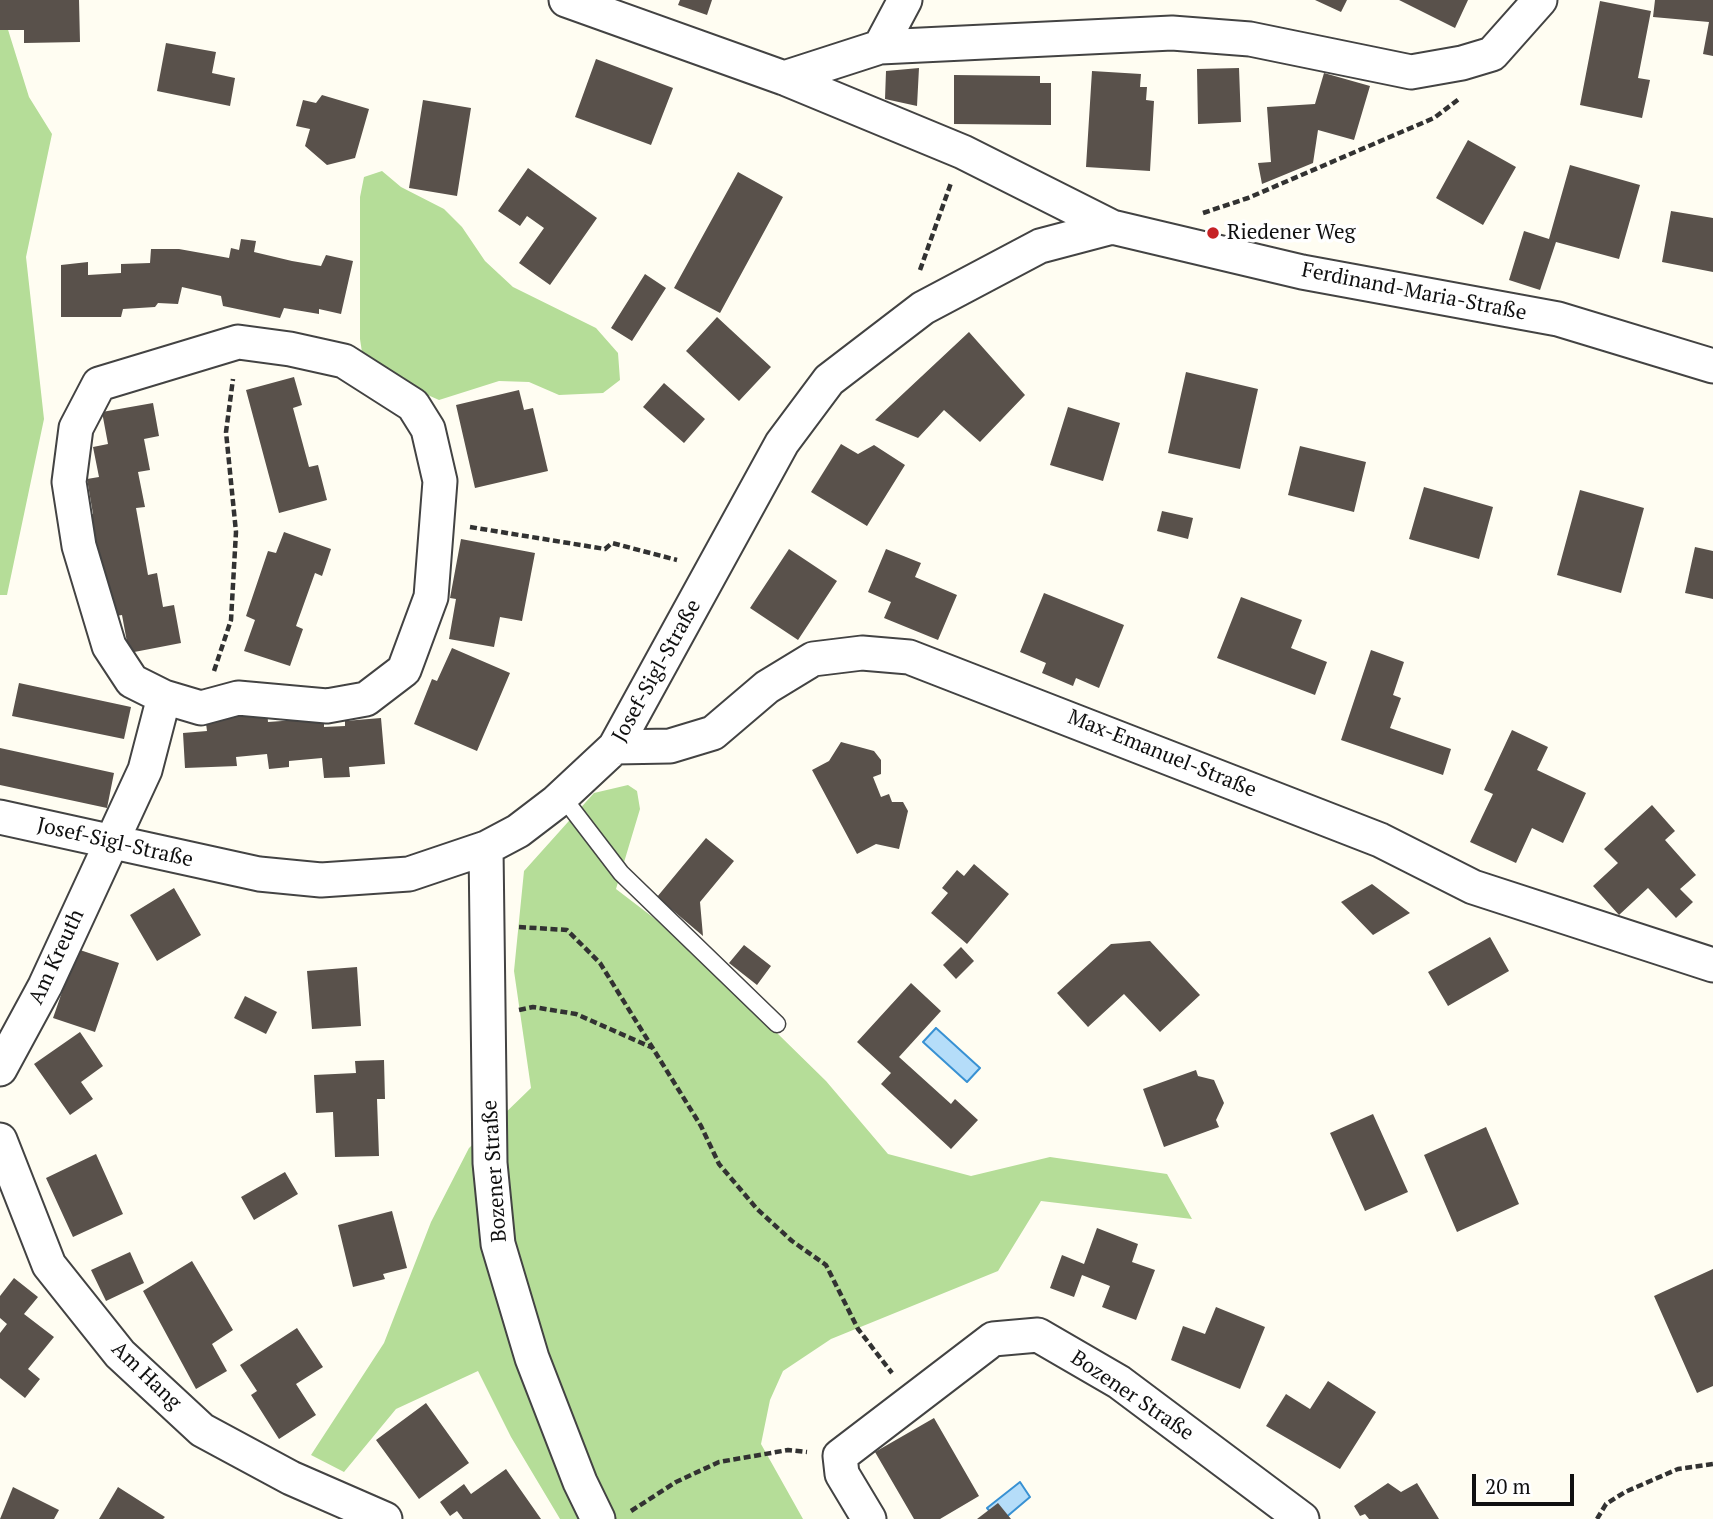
<!DOCTYPE html>
<meta charset="utf-8">
<style>
body{margin:0}
#map{position:relative;width:1713px;height:1519px;overflow:hidden;background:#fffdf2;font-family:"PT Serif",serif}
canvas{display:block}
.scale{position:absolute;left:1472px;top:1474px;width:102px;height:32px;box-sizing:border-box;border:4px solid #101010;border-top:0;padding-left:9px;font-size:21px;line-height:24px;white-space:nowrap;color:#101010;-webkit-text-stroke:5px #fff;paint-order:stroke}
</style>
<div id="map">
<canvas width="1713" height="1519"></canvas>
<div class="scale">20 m</div>
</div>
<script>
const context = document.querySelector('canvas').getContext('2d');
context.lineJoin = 'round';
function paint(path, color) { context.fillStyle = color; context.fill(path, 'evenodd'); }
const poly = rows => new Path2D(rows.map(r => 'M' + r).join(''));
function trace(path, color, width, dash) { context.strokeStyle = color; context.lineWidth = width; context.lineCap = dash ? 'butt' : 'round'; context.setLineDash(dash || []); context.stroke(path); }
function write(font, color, halo, rows, align = 'center') {
  context.font = font + ' "PT Serif",serif'; context.lineWidth = 7; context.setLineDash([]); context.textBaseline = 'middle'; context.strokeStyle = halo; context.fillStyle = color; for (const [text, x, y, turn = 0] of rows) {
    context.save(); context.translate(x, y); context.rotate((+turn || 0) * Math.PI / 180); context.textAlign = isNaN(turn) ? turn : align; if (halo) context.strokeText(text, 0, 0); context.fillText(text, 0, 0); context.restore();
  }
}
const forest = poly([
 [0,4,29,97,52,134,26,257,44,419,7,595,0,595],
 [382,171,401,187,444,209,462,227,485,261,513,287,596,328,618,353,620,380,603,393,559,395,529,382,499,381,439,400,403,384,363,359,360,339,360,197,364,177],
 [628,785,637,791,640,809,616,889,680,938,826,1081,888,1154,971,1176,1050,1157,1167,1174,1192,1219,1041,1201,998,1271,831,1339,783,1371,770,1400,761,1444,803,1519,560,1519,511,1437,478,1371,396,1409,344,1472,311,1455,384,1343,431,1222,469,1148,531,1088,514,971,524,871,594,793]
]);
const water = poly([
 [936,1028,980,1068,967,1082,923,1042,936,1028],
 [1020,1482,1030,1497,1004,1519,996,1519,987,1508,1020,1482]
]);
const building = poly([
 [0,0,79,0,80,42,24,43,24,30,0,30],
 [680,0,712,0,707,15,678,5],
 [1315,0,1347,0,1341,12],
 [1399,0,1468,0,1455,28],
 [1655,0,1713,0,1713,56,1703,54,1709,22,1653,17],
 [1600,1,1651,11,1638,78,1650,80,1642,118,1580,105],
 [166,43,216,52,212,73,235,78,230,106,157,91],
 [596,59,673,88,651,145,575,117],
 [919,68,917,106,885,99,886,71],
 [1239,68,1241,122,1198,124,1197,69],
 [1092,71,1141,74,1140,87,1147,87,1146,100,1154,101,1150,171,1086,167],
 [1324,73,1370,86,1354,140,1318,130,1313,163,1262,184,1258,163,1271,162,1267,107,1315,104],
 [954,75,1040,76,1040,83,1051,83,1051,125,954,124],
 [322,95,369,109,355,158,327,165,305,146,310,129,296,126,303,100,316,103],
 [423,100,471,108,457,196,409,188],
 [1468,140,1516,167,1483,225,1436,198],
 [1570,165,1640,185,1619,259,1556,242,1540,290,1509,280,1524,231,1549,239],
 [528,168,597,218,550,285,519,263,544,228,527,216,520,226,498,211],
 [738,172,783,197,720,313,674,288],
 [1671,211,1713,218,1713,272,1662,262],
 [241,239,256,241,254,252,292,261,321,266,326,255,353,261,341,314,319,309,319,314,284,308,280,318,223,306,221,296,182,287,178,304,158,303,155,307,123,309,121,317,61,317,61,265,88,262,88,275,121,273,121,264,150,263,151,249,179,249,229,258,231,248,239,250],
 [645,274,666,288,632,341,611,328],
 [717,317,771,367,739,401,686,351],
 [969,332,1025,395,980,442,944,410,918,438,875,420],
 [1186,372,1258,389,1240,469,1168,453],
 [294,377,302,405,293,408,309,467,318,465,327,500,279,513,246,390],
 [664,383,705,419,684,443,643,407],
 [519,390,524,410,533,408,548,471,475,488,456,405],
 [153,403,159,436,144,439,150,470,138,472,145,507,136,508,148,575,157,573,163,607,174,605,181,643,129,653,122,615,110,617,82,517,93,514,87,479,99,477,93,447,108,444,102,412],
 [1068,407,1120,423,1103,481,1050,465],
 [841,444,858,454,874,445,905,465,867,526,811,492],
 [1300,446,1366,462,1354,512,1288,495],
 [1424,487,1493,507,1479,559,1409,539],
 [1580,490,1644,508,1621,593,1557,575],
 [1162,511,1193,518,1188,539,1157,531],
 [284,532,331,549,322,576,315,573,296,626,303,629,290,666,244,651,255,620,246,616,268,551,276,553],
 [461,539,535,553,522,621,500,617,494,647,449,639,456,599,450,598],
 [1695,547,1713,551,1713,599,1685,593],
 [789,549,837,581,798,640,750,608],
 [886,549,921,563,915,577,957,595,938,640,884,618,891,602,868,592],
 [1044,593,1124,625,1099,688,1076,678,1073,686,1042,673,1046,663,1020,652],
 [1241,597,1302,620,1291,648,1327,662,1315,695,1217,658],
 [452,648,510,673,477,751,414,724,432,679,437,681],
 [1371,650,1404,662,1393,695,1401,698,1390,728,1451,749,1443,775,1341,740],
 [19,683,131,707,124,739,12,716],
 [267,711,268,722,324,718,324,727,345,726,345,721,381,718,385,764,349,767,350,777,324,778,322,758,289,761,289,767,269,769,267,754,236,757,237,766,185,768,183,733,207,731,205,716],
 [1512,730,1548,747,1537,770,1586,793,1563,843,1532,828,1516,863,1470,842,1493,794,1484,790],
 [841,742,874,751,881,760,881,774,873,777,881,797,889,794,892,802,903,802,908,811,899,849,876,844,857,854,812,770,829,761],
 [0,748,114,773,107,808,0,785],
 [1652,805,1675,831,1665,840,1696,875,1680,889,1693,902,1676,918,1648,888,1619,915,1593,886,1618,863,1604,849],
 [706,838,734,861,700,902,703,936,657,897],
 [974,864,1009,894,967,944,931,913,948,893,942,888,957,870,964,876],
 [1372,884,1410,913,1373,935,1341,902],
 [174,888,201,935,157,961,130,915],
 [1490,937,1509,971,1448,1006,1428,972],
 [1150,941,1200,995,1160,1032,1124,994,1088,1027,1057,993,1111,944],
 [744,945,771,966,757,985,729,963],
 [961,947,974,961,956,979,943,965],
 [77,949,119,963,95,1032,53,1018],
 [357,967,361,1026,312,1029,307,971],
 [911,983,941,1011,899,1057,951,1104,955,1099,978,1120,951,1149,881,1084,891,1073,857,1042],
 [245,996,277,1012,266,1034,234,1018],
 [80,1032,103,1066,81,1082,93,1099,70,1115,34,1064],
 [384,1060,385,1099,377,1099,379,1156,335,1157,333,1112,316,1113,314,1075,356,1073,355,1061],
 [1196,1070,1198,1076,1214,1080,1224,1103,1216,1120,1219,1127,1164,1147,1143,1089],
 [1373,1114,1408,1192,1365,1211,1330,1133],
 [1486,1127,1519,1204,1457,1232,1424,1155],
 [96,1154,123,1214,73,1237,46,1178],
 [285,1172,298,1194,254,1220,241,1197],
 [392,1211,407,1268,383,1274,385,1279,353,1287,338,1225],
 [1097,1228,1138,1244,1132,1262,1155,1270,1136,1320,1102,1307,1110,1286,1082,1275,1074,1297,1050,1288,1062,1255,1084,1264],
 [130,1252,144,1283,106,1301,91,1270],
 [192,1261,233,1330,212,1344,227,1371,196,1389,143,1291],
 [1713,1269,1713,1386,1697,1393,1654,1296],
 [14,1278,38,1297,24,1314,54,1337,28,1369,40,1379,25,1398,0,1378,0,1333,7,1324,0,1318,0,1296],
 [1216,1307,1265,1327,1240,1389,1171,1360,1183,1326,1205,1334],
 [297,1328,323,1367,296,1384,316,1415,279,1439,251,1395,257,1391,240,1365],
 [1328,1381,1376,1412,1340,1469,1266,1426,1286,1394,1310,1409],
 [426,1403,469,1463,419,1499,376,1440],
 [934,1418,979,1496,940,1519,914,1519,875,1452],
 [506,1469,541,1519,463,1519,457,1511,450,1516,440,1502,464,1484,471,1494],
 [1388,1483,1401,1492,1417,1483,1439,1519,1369,1519,1365,1514,1360,1516,1354,1506],
 [13,1487,59,1510,54,1519,0,1519],
 [118,1487,165,1517,163,1519,99,1519],
 [998,1503,1011,1519,977,1519]
]);
const path = poly([
 [1203,213,1248,198,1434,118,1459,99],
 [920,270,951,183],
 [470,527,605,549,612,543,677,560],
 [214,671,231,620,236,532,226,432,233,379],
 [519,927,567,930,600,963,701,1126,719,1164,757,1209,792,1241,826,1265,858,1329,892,1373],
 [519,1010,533,1007,576,1014,653,1048],
 [631,1511,676,1482,719,1462,788,1450,807,1452],
 [1597,1519,1606,1504,1625,1492,1678,1469,1713,1464]
]);
const lane = poly([
 [562,796,621,873,777,1024]
]);
const street = poly([
 [566,0,784,78,963,152,1112,227,1302,272,1558,319,1713,366],
 [880,47,905,0],
 [784,78,880,47,1172,33,1250,39,1411,72,1462,63,1492,54,1540,0],
 [615,747,670,746,713,733,767,687,813,659,862,653,909,657,1380,840,1473,887,1713,965],
 [0,817,259,874,321,880,409,874,486,848,518,831,556,802,615,747,782,443,829,380,923,308,1040,246,1112,227],
 [486,848,490,1163,498,1244,532,1358,580,1482,598,1519],
 [0,1069,45,986,145,770,164,697,132,681,109,646,79,546,69,482,76,428,99,384,238,342,290,349,344,361,413,405,428,429,440,481,431,597,404,670,366,699,327,706,238,698,201,708,164,697],
 [0,1140,49,1265,120,1354,202,1430,291,1478,385,1519],
 [869,1519,842,1474,840,1456,993,1339,1038,1335,1119,1382,1302,1519]
]);
const markers = [
 [1213,233,7,"#c62124"]
];
const poiNames = [
 ["Riedener Weg",1227,233]
];
const streetNames = [
 ["Ferdinand-Maria-Straße",1414,292,11],
 ["Josef-Sigl-Straße",657,671,-61],
 ["Max-Emanuel-Straße",1162,754,22],
 ["Josef-Sigl-Straße",115,843,13],
 ["Am Kreuth",57,957,-65],
 ["Bozener Straße",495,1171,-94],
 ["Am Hang",146,1376,44],
 ["Bozener Straße",1132,1396,34]
];
paint(forest, '#b5dd98');
paint(water, '#b5ddf9');
trace(water, '#3891d3', 2);
paint(building, '#59514b');
trace(lane, '#434343', 19);
trace(street, '#434343', 37);
trace(path, '#323232', 4.5, [7, 3.5]);
trace(lane, '#fff', 16);
trace(street, '#fff', 33);
for (const [x, y, r, color] of markers) { const dot = new Path2D(); dot.arc(x, y, r, 0, 2 * Math.PI); context.fillStyle = color; context.fill(dot); trace(dot, '#fff', 2.5); }
write('21px', '#101010', '#fff', poiNames, 'left');
write('21px', '#101010', '#fff', streetNames);
</script>
